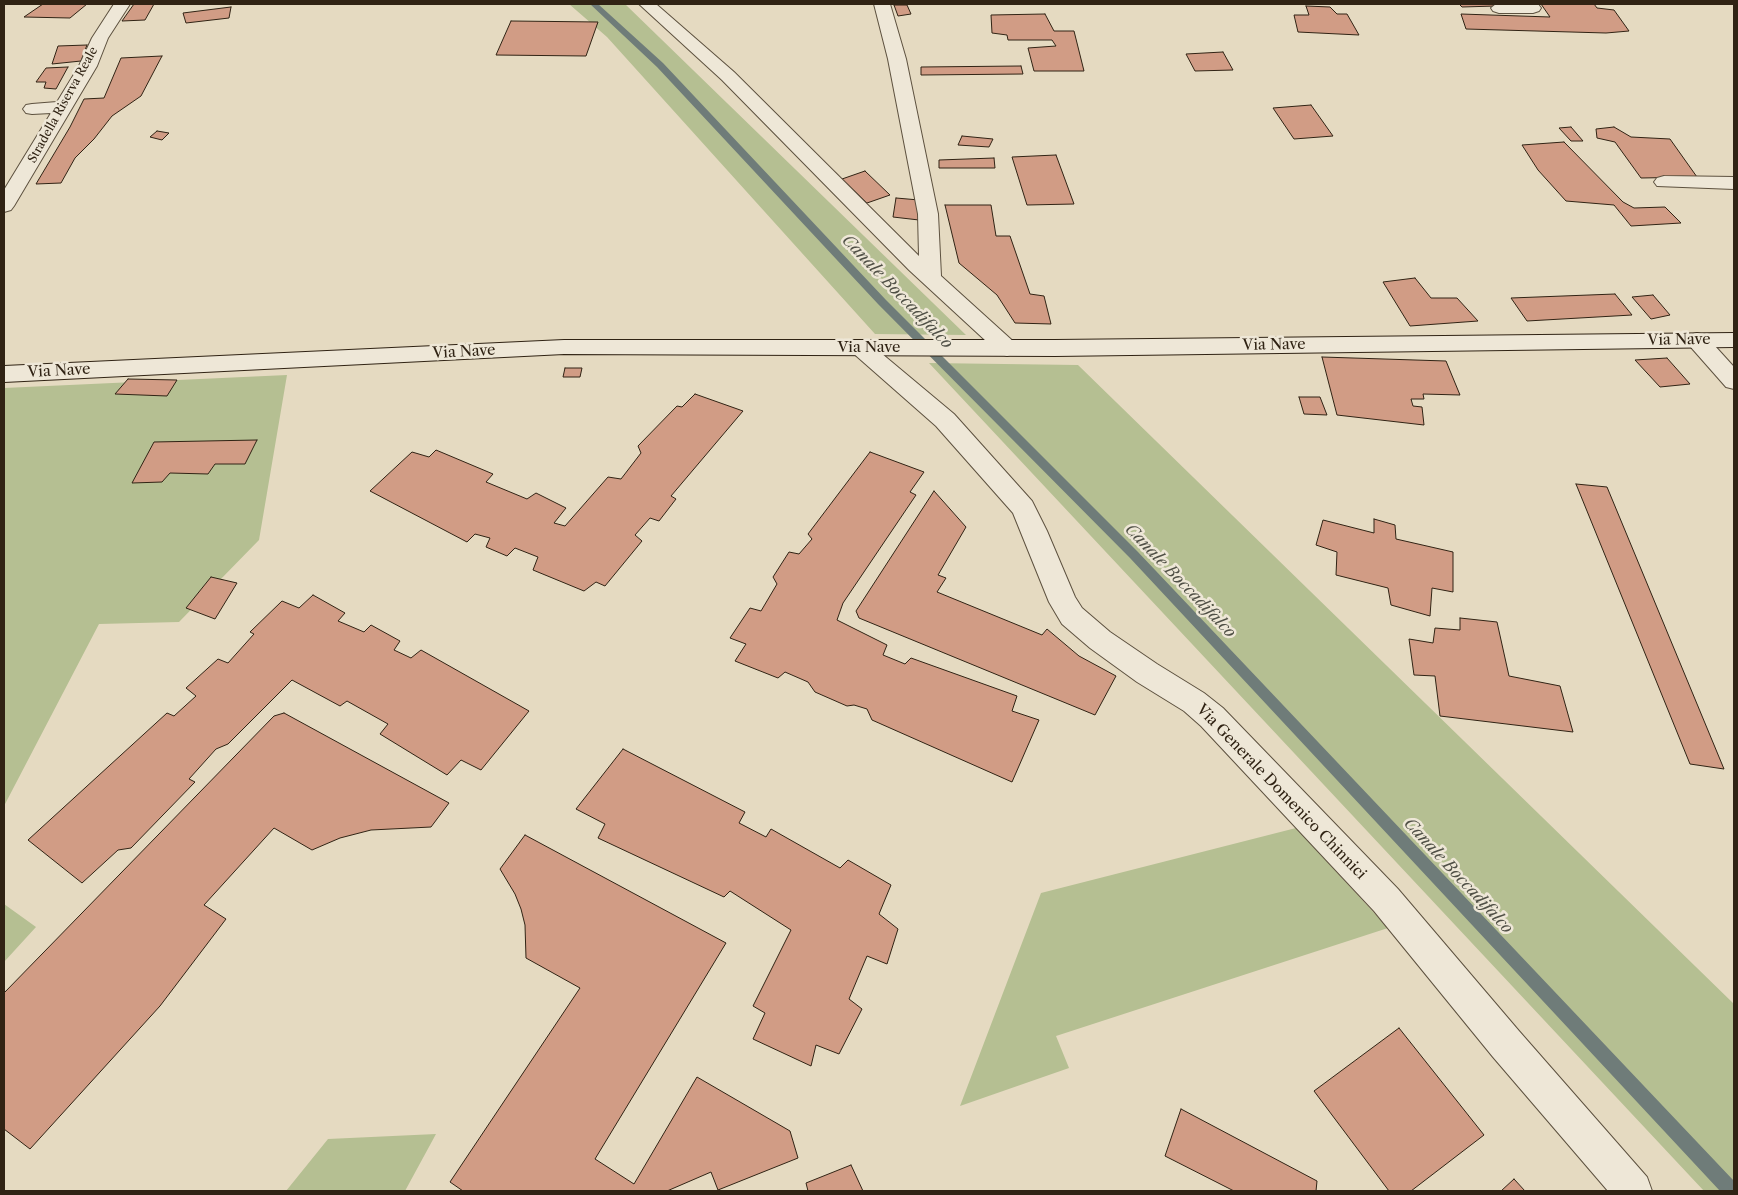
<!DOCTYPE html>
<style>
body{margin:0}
#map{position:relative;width:1738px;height:1195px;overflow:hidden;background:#e5dac1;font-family:"Libre Caslon Text",serif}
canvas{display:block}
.frame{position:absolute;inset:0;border:5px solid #302314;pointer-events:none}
</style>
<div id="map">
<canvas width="1738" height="1195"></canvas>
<div class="frame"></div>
</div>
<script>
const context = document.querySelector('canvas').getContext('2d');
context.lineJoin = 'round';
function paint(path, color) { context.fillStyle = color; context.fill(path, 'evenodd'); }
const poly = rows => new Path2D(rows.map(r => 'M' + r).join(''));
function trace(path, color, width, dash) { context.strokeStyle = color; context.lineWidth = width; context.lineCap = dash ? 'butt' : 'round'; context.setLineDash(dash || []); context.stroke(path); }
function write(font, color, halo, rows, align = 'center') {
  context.font = font + ' "Libre Caslon Text",serif'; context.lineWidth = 5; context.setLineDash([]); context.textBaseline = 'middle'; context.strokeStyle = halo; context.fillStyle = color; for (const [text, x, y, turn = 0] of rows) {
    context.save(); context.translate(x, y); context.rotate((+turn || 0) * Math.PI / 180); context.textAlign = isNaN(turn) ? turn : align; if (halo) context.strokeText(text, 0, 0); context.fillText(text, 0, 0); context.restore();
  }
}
const green = poly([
 [569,4,625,4,966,335,875,334,607,37],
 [929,363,1078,365,1734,1004,1734,1191,1704,1191],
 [287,375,259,540,179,622,99,624,4,806,4,388],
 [1296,828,1388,928,1056,1036,1069,1068,960,1106,1041,893],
 [4,904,36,927,4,962],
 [436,1134,405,1191,286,1191,328,1139]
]);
const stream = poly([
 [590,4,598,4,663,63,886,300,1138,552,1734,1181,1734,1191,1720,1191,1130,558,878,304,657,67,590,4]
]);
const building = poly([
 [43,4,87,4,70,18,24,17,43,4],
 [134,4,154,4,145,20,122,21,134,4],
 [1459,4,1495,4,1496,6,1462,7,1459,4],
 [1541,4,1594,4,1597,8,1614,10,1629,31,1606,33,1466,29,1461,14,1550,17,1541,4],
 [894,5,907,5,911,14,898,16,894,5],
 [1306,6,1330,7,1337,14,1347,14,1359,35,1298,32,1294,15,1309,15,1306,6],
 [231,7,229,18,186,23,183,13,231,7],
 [1045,14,1054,31,1074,31,1084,71,1034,71,1028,48,1056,46,1052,40,1008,40,1007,35,992,33,991,15,1045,14],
 [511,21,598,22,586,56,496,55,511,21],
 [87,45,81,61,52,64,58,46,87,45],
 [1223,52,1233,70,1195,71,1186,54,1223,52],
 [162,56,141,96,112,116,94,139,75,158,61,183,36,184,70,127,84,99,104,98,121,58,162,56],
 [1021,66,1023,74,921,75,921,67,1021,66],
 [68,67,56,89,44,88,46,82,36,82,46,68,68,67],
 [1311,105,1333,136,1294,139,1273,108,1311,105],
 [1571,127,1583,141,1571,141,1559,128,1571,127],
 [1614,127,1631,137,1670,139,1697,177,1641,178,1615,142,1597,138,1596,129,1614,127],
 [157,131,169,133,162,140,150,137,157,131],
 [962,136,993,139,989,147,958,145,962,136],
 [1564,142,1623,202,1634,208,1665,207,1681,223,1631,226,1614,205,1566,201,1538,170,1522,145,1564,142],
 [1056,155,1074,204,1027,205,1012,157,1056,155],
 [994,158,995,168,939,168,939,160,994,158],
 [865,171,890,195,867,203,842,179,865,171],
 [896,198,919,200,919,220,893,217,896,198],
 [945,205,991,205,996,236,1010,236,1030,294,1044,296,1051,324,1015,323,997,295,959,263,945,205],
 [1415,278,1431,298,1457,298,1478,321,1410,326,1383,282,1415,278],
 [1615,294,1632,315,1527,321,1511,298,1615,294],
 [1653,295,1670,315,1651,319,1632,297,1653,295],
 [1322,357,1446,361,1460,395,1423,394,1424,399,1411,399,1413,406,1422,407,1424,425,1337,415,1322,357],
 [1667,358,1690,384,1660,387,1635,360,1667,358],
 [565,368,582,368,580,377,563,377,565,368],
 [128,379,177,380,167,396,115,394,128,379],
 [695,394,743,411,671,496,676,499,659,521,650,518,635,535,642,541,605,586,596,582,584,591,533,570,538,557,515,548,507,556,486,547,490,538,475,534,467,542,370,491,412,452,429,457,436,450,493,474,486,482,527,499,536,493,566,508,554,523,565,526,608,477,621,479,641,453,638,446,677,406,682,407,695,394],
 [1299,397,1320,397,1327,415,1304,414,1299,397],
 [257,440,245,464,215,464,208,474,170,473,162,482,132,483,154,442,257,440],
 [870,452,924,472,910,492,916,495,843,603,837,620,887,645,883,655,905,664,911,658,1017,696,1012,711,1039,720,1012,782,872,720,867,709,854,705,847,706,815,692,808,682,785,672,778,678,735,661,746,644,730,638,750,608,761,611,777,584,773,577,789,552,799,554,812,539,808,534,870,452],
 [1576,484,1607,487,1724,769,1690,764,1576,484],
 [934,491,966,527,938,575,946,578,937,592,1042,635,1047,629,1079,656,1116,676,1095,715,859,618,856,611,934,491],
 [1374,519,1395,525,1396,539,1453,552,1453,592,1432,588,1430,616,1391,605,1388,588,1336,575,1337,552,1316,545,1323,520,1374,533,1374,519],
 [211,577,237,583,215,619,186,608,211,577],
 [313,595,345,613,338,621,364,632,371,625,400,641,394,650,411,658,421,650,529,711,481,770,461,760,447,775,380,734,388,724,347,701,340,706,292,680,228,744,216,749,189,779,195,782,131,848,118,850,82,883,28,840,167,713,174,716,196,696,186,688,218,659,228,663,254,634,250,632,282,601,299,608,313,595],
 [1460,618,1497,622,1509,676,1560,686,1573,732,1440,716,1435,676,1414,675,1409,639,1433,643,1435,628,1460,630,1460,618],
 [284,713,449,803,431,827,371,830,340,838,312,850,274,828,204,905,226,919,160,1006,30,1149,4,1129,4,993,274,716,284,713],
 [623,749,745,812,739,823,766,837,771,829,840,868,848,860,891,885,879,914,898,929,887,964,867,956,849,999,862,1009,839,1054,816,1045,811,1066,753,1039,765,1013,753,1006,791,930,730,891,724,897,598,838,605,824,576,809,623,749],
 [525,835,726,943,595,1159,634,1184,697,1077,790,1131,798,1158,718,1190,711,1172,667,1191,463,1191,450,1182,580,988,526,958,525,925,521,909,515,894,500,869,525,835],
 [1399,1028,1484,1135,1411,1191,1389,1191,1314,1091,1399,1028],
 [1181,1109,1317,1181,1316,1191,1234,1191,1165,1156,1181,1109],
 [851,1165,863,1191,808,1191,806,1183,851,1165],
 [1514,1179,1525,1191,1501,1191,1514,1179]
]);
const street = poly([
 [114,4,130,4,108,38,97,66,14,206,11,210,4,212,4,190,51,113,32,114,26,113,23,109,26,105,32,104,57,102,79,66,92,38,114,4],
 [639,4,656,4,734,72,919,256,918,214,888,59,874,4,890,4,906,59,938,214,941,276,1015,343,1018,348,1015,353,1007,356,999,353,909,270,722,80,639,4],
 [1496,4,1538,4,1541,8,1539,11,1533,13,1499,13,1493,11,1491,8,1496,4],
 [1664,176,1734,177,1734,189,1657,186,1654,182,1657,178,1664,176],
 [1697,333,1705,335,1734,367,1734,389,1726,387,1689,345,1686,340,1689,335,1697,333],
 [861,340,869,343,954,414,1032,501,1047,531,1075,597,1082,608,1110,632,1157,664,1204,693,1223,708,1398,889,1519,1031,1647,1177,1652,1191,1608,1191,1493,1057,1374,911,1201,726,1184,711,1137,682,1090,648,1062,624,1049,602,1013,513,936,426,853,353,850,348,853,343,861,340]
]);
const secondary = poly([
 [1734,333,1734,347,1055,356,564,354,4,382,4,366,564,340,1055,340,1734,333]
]);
const farStreetnames = [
 ["Stradella Riserva Reale",63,105,-61]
];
const streetNames = [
 ["Via Nave",1679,340,-1],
 ["Via Nave",1274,345,-1],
 ["Via Nave",869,348],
 ["Via Nave",464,352,-3],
 ["Via Nave",59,371,-3],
 ["Via Generale Domenico Chinnici",1281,792,46]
];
const waterNames = [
 ["Canale Boccadifalco",897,292,46],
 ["Canale Boccadifalco",1180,581,46],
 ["Canale Boccadifalco",1458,876,47]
];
paint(green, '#b5bf92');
paint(stream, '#6f7c79');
paint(building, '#d19c85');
trace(building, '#302314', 1);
trace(street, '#5d513f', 2);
trace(secondary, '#302314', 2);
paint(street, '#eee7d7');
paint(secondary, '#eee7d7');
write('12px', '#302314', '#eee7d7', farStreetnames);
write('15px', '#302314', '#eee7d7', streetNames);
write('italic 16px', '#505046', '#eee7d7', waterNames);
</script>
